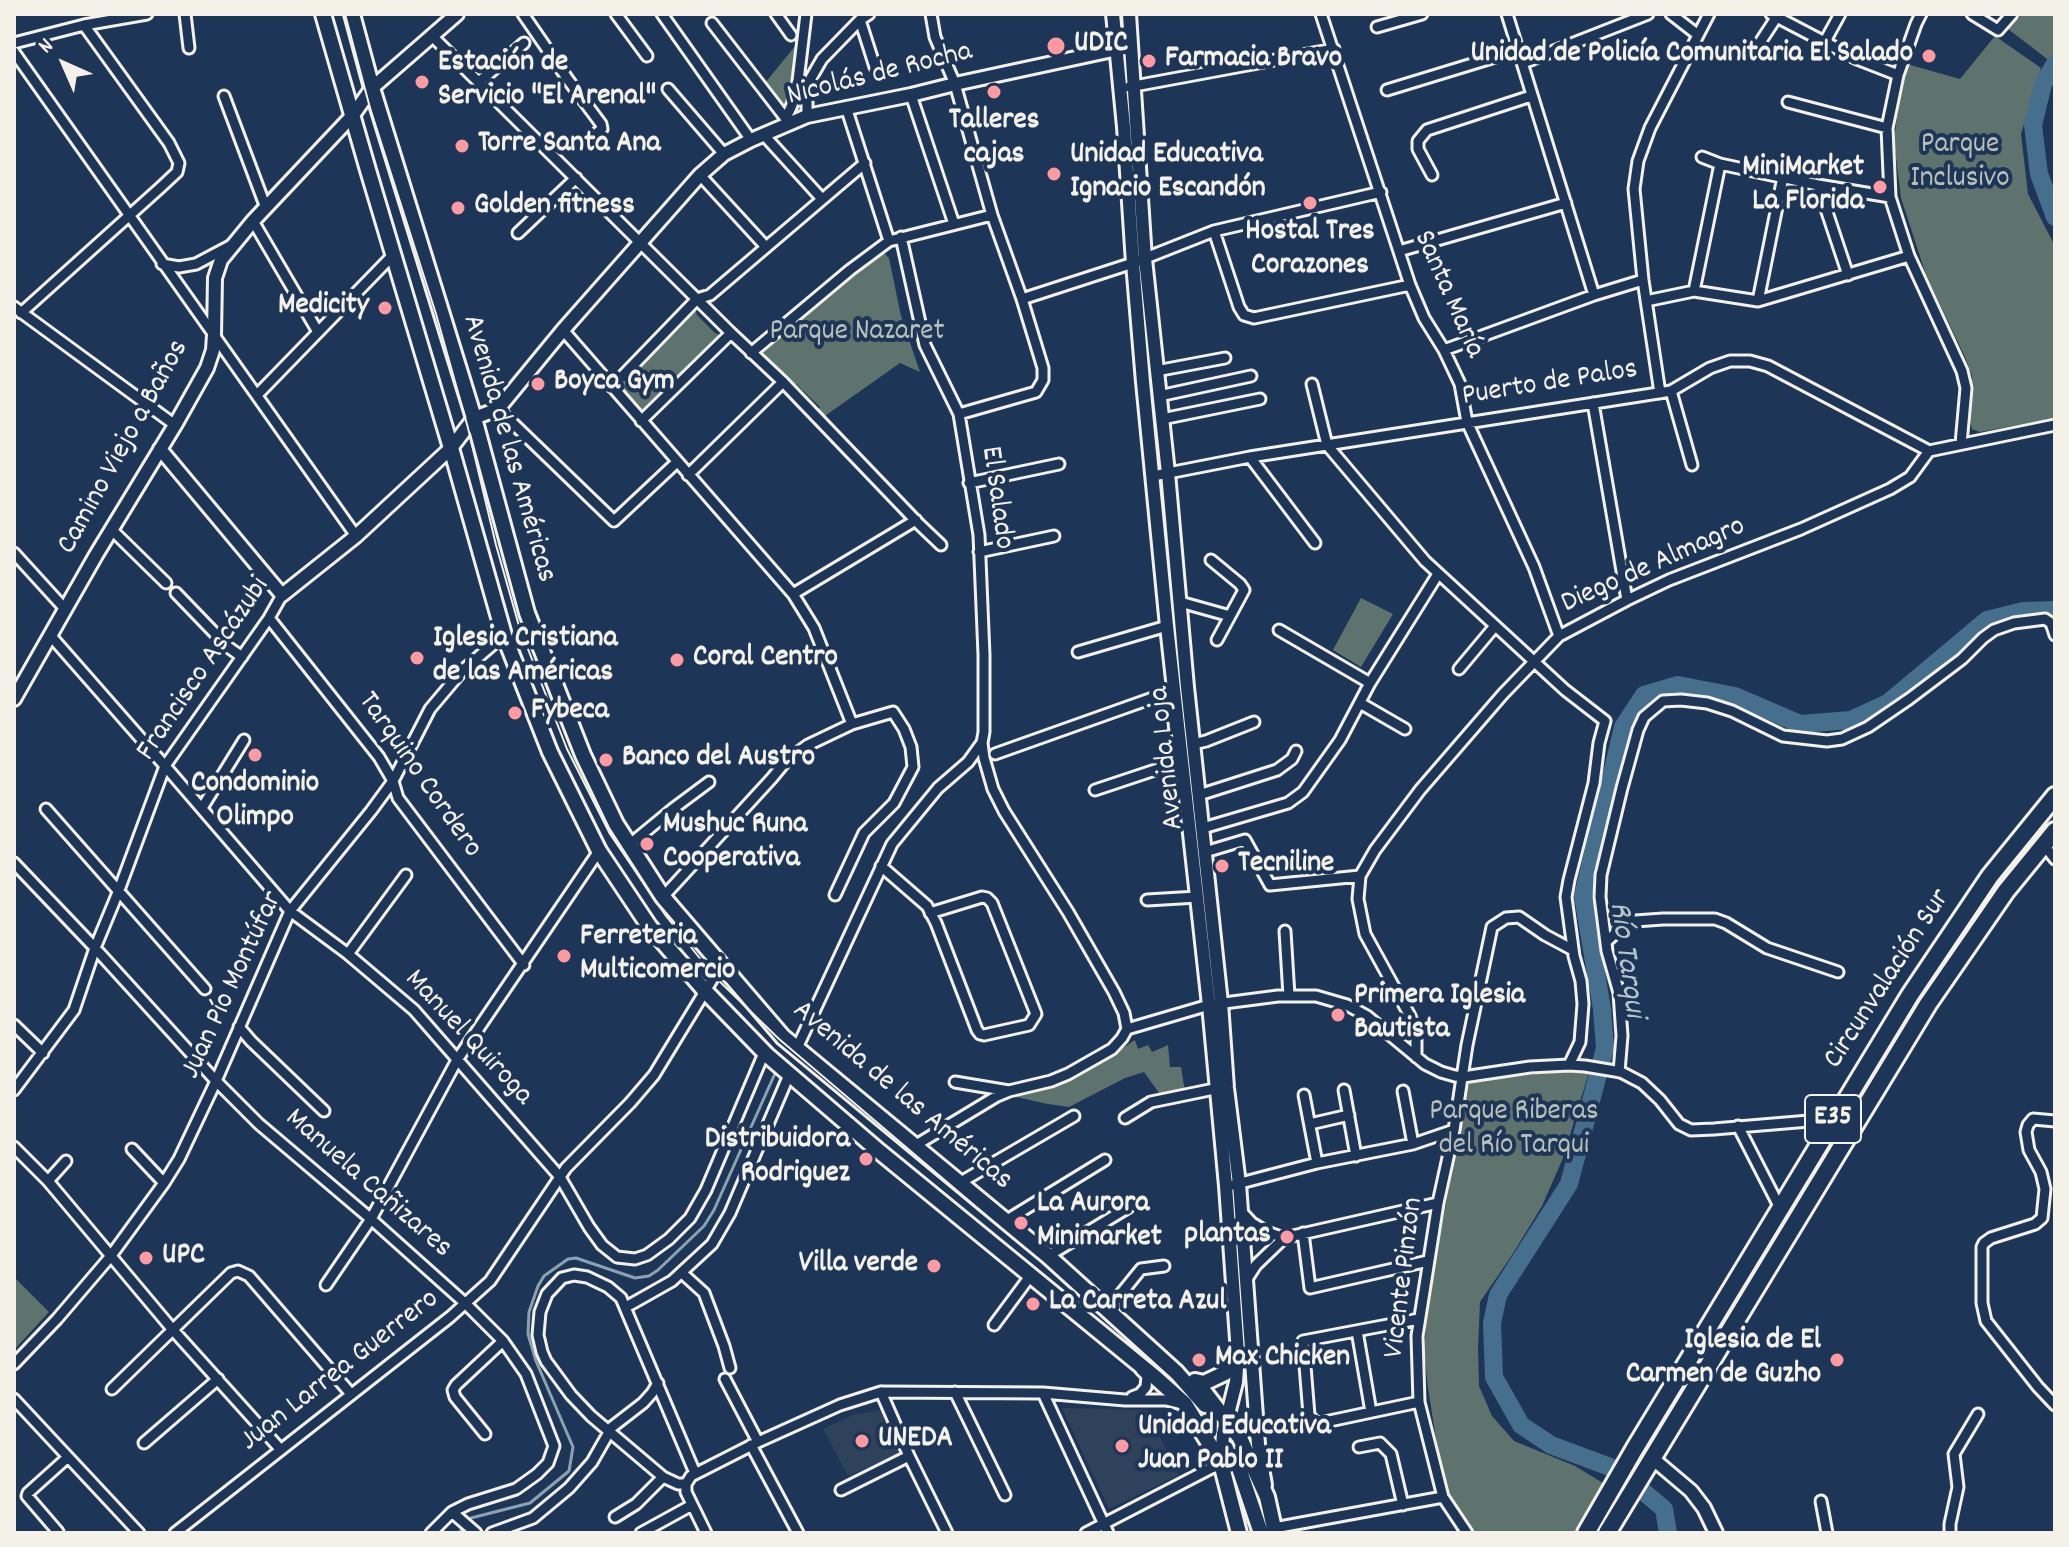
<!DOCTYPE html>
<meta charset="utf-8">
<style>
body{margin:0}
#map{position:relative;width:2069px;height:1547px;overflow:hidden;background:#1d3557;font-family:Dekko,sans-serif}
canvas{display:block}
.frame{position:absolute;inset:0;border:16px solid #f4f1e8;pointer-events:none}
.north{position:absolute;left:24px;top:24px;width:80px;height:80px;-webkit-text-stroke:6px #1d3557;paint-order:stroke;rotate:315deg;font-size:22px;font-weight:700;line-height:32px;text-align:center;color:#f4f1e8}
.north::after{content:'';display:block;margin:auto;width:28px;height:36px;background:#f4f1e8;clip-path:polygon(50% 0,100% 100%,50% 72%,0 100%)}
</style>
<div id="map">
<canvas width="2069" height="1547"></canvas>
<div class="frame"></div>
<div class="north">N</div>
</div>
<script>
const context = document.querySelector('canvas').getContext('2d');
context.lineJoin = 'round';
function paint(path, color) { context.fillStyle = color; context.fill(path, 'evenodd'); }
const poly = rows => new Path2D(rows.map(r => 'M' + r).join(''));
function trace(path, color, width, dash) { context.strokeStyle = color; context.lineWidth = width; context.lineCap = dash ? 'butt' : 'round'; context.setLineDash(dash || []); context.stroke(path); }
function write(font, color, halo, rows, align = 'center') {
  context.font = font + ' Dekko,sans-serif'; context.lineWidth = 8; context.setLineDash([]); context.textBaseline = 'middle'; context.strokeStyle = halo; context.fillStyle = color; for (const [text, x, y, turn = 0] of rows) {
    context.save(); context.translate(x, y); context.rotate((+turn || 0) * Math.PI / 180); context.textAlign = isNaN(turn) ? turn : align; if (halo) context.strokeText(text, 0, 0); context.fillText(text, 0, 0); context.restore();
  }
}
const built = poly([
 [1062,1408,1148,1410,1150,1418,1179,1475,1109,1509],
 [882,1410,885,1424,900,1453,848,1476,823,1429,852,1415]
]);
const green = poly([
 [2022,14,2055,14,2055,65,2008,29],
 [1995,36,2041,68,2021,134,2028,194,2055,246,2055,418,1980,432,1972,429,1969,416,1972,376,1965,357,1926,275,1901,198,1894,141,1899,100,1907,64,1960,79],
 [796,45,794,82,786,110,765,83],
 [884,253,889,258,901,316,920,372,900,363,822,418,816,412,820,407,796,384,791,387,760,357,762,352,876,255],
 [695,309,697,315,715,333,722,336,642,417,619,389],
 [1361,598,1393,614,1361,667,1333,650],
 [1135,1040,1138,1049,1148,1045,1152,1052,1168,1045,1170,1067,1181,1067,1185,1092,1162,1097,1144,1072,1125,1078,1069,1107,1048,1104,1012,1096,1059,1084,1084,1073],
 [1579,1069,1589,1072,1563,1158,1542,1206,1512,1255,1480,1302,1478,1349,1479,1386,1492,1416,1514,1441,1575,1466,1603,1483,1574,1533,1476,1533,1470,1528,1444,1489,1428,1388,1424,1349,1429,1294,1467,1090,1470,1082],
 [14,1277,49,1312,14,1350]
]);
const stream = poly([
 [459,1533,471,1518,530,1503,569,1471,573,1447,536,1361,528,1334,529,1312,538,1286,544,1276,568,1259,576,1258,635,1278,649,1276,658,1270,704,1226,714,1210,777,1069]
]);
const river = poly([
 [2055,64,2043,84,2033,125,2039,174,2055,217],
 [1668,1533,1664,1509,1618,1470,1551,1445,1521,1425,1494,1377,1492,1323,1498,1295,1569,1184,1605,1048,1602,1009,1583,896,1623,727,1644,695,1678,685,1735,696,1800,724,1851,720,1888,703,1987,620,2023,611,2055,610]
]);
const primaryTunnel = poly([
 [1205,1405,1216,1418,1239,1468,1241,1478],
 [1232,1472,1250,1533]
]);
const street = poly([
 [185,14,189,48],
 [523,14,569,81,601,124,602,129,588,140],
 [616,14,647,56],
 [662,14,751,140],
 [776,14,791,35],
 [931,14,935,37,955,84,992,215,1022,299,1043,368,1043,380,1036,392,959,414,979,535,984,655,984,732,982,743,984,758,993,789,1004,811,1068,912,1114,992,1124,1013,1127,1029],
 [1321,14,1410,285,1424,318,1444,350,1460,384,1467,422,1534,567,1559,636],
 [1507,14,1594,295],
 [1671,14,1698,35],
 [1771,14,1857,59,1898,75],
 [1921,14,1916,24,1898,75,1887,128,1890,197,1909,256,1962,371,1966,388,1961,444],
 [1972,14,1998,30,2012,14],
 [860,20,875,67],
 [712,23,790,124],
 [1377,27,1422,14],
 [431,35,731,333,783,382,919,524,941,545],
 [14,43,84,25,147,14],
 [1824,43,1840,14],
 [1757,47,1776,18],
 [14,52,356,536],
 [1523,63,1648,14],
 [479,82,524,43],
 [1129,87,1334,49],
 [668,89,724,154],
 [1387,90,1518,50],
 [911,95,954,224],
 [224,96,266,208],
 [1788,102,1887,128],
 [846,107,889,241],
 [807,116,807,96,811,78,822,59,860,20,869,14],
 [786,118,792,105,797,89,806,14],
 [763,134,822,199],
 [1702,157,1720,164,1818,185,1890,197],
 [700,175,766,247],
 [1432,175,1418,149,1418,141,1427,130,1531,96],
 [1818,185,1848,275],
 [253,221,318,332],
 [1214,231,1239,307,1244,315,1254,318,1410,285],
 [518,233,576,178],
 [901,237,925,345,959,414],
 [1399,251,1566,203],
 [162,264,179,267,196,264,230,246],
 [1694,291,1720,164],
 [1022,299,1133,263,1214,231,1381,192],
 [1646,301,1694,291,1758,301,1909,256],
 [1758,301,1783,177],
 [14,307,175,425],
 [21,313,161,187,177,172,179,163,169,143,84,25],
 [563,330,793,594,814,628,852,724],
 [1444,350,1594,295,1643,280],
 [751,353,850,270,889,241,992,215],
 [1156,371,1225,358],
 [1312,384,1327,445,1425,561,1565,690,1605,721,1599,743,1594,783,1569,880,1566,897,1574,956,1581,981,1583,1004,1580,1042,1569,1065],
 [612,387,697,299,710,295,865,163],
 [1671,391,1692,465],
 [1660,393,1643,280,1634,189,1638,161,1650,128,1709,14],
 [257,395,394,254],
 [1159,396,1251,376],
 [1593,403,1627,600],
 [498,409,614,521,677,462],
 [1162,419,1260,399],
 [641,421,731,333],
 [1250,457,1315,543],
 [688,475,783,382],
 [1153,476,1250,457,1671,391,1710,368,1730,361,1750,361,1768,366,1929,451],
 [969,483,1059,464],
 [111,529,166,583],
 [979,552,1054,536],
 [14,553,65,609],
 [176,593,228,647,242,657],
 [793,594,916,520],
 [1180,602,1230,616,1244,590,1240,584,1211,560],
 [269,618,379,757,393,781,398,798,524,965],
 [1279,630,1370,683],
 [50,635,165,766,290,911,348,954,414,1010,560,1177,589,1227,602,1245,617,1257,635,1259,647,1255,669,1239,690,1218,706,1190,764,1053],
 [1217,640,1230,616],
 [1078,652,1167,626],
 [1459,669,1495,626],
 [1360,703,1405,729],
 [1193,744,1206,741,1254,722],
 [995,754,1175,690],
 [1095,790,1182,761],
 [1199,795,1277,770,1292,759,1296,751],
 [202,808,244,740],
 [46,809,205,989],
 [1203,828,1288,803,1303,792,1340,740,1370,683,1438,574],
 [629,845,674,808,709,782],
 [2044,845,2055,859],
 [1205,852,1245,840,1270,885,1360,876],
 [14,863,95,948,216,1081,259,1124,371,1219,466,1304,503,1341,526,1374,554,1446,548,1463,537,1474,516,1489,468,1504,452,1512,431,1533],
 [881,866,927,906,936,923,977,1030,980,1034,984,1035,1029,1025,1036,1014,992,903,987,898,982,897,930,913],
 [663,897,772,778,786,761,808,745,852,724,893,712,904,729,911,747,913,767,894,803,864,833,835,895],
 [1147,900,1197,897],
 [1285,931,1289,996],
 [1606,942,1620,929,1635,921,1663,919,1715,919,1726,923,1767,948,1838,972],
 [348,954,406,875],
 [14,1025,43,1053],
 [239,1027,251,1041,324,1111],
 [797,1048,892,844,938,788,968,762,981,744],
 [1416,1057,1416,1033,1410,1016,1365,934,1358,899,1360,876,1375,850,1420,790,1503,694,1559,636,1627,600,1669,580,1801,529,1890,489,1910,477,1929,451,2055,425],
 [1619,1072,1622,1036,1619,993,1607,951,1600,897,1601,875,1622,788,1638,730,1644,717,1663,701,1681,700,1707,703,1732,711,1783,736,1827,741,1842,739,1868,727,1909,699,1962,659,1983,638,1994,630,2014,623,2045,619,2051,623,2055,635],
 [955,1082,1009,1091],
 [14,1090,74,1010,95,948,119,890,165,766,269,618,282,595],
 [1344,1090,1356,1156],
 [1403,1091,1413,1144],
 [1304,1095,1317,1163],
 [1125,1118,1151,1102,1219,1088],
 [2055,1121,2033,1119,2028,1125,2026,1132,2029,1150,2041,1172,2045,1189,2042,1218,2035,1224,1991,1238,1984,1243,1982,1247,1982,1303,1986,1321,2038,1387,2055,1405],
 [1310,1124,1349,1115],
 [1738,1126,1780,1208],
 [916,1145,997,1096,1009,1091,1051,1081,1068,1074,1112,1049,1122,1038,1127,1029,1209,1005,1278,996,1316,996,1347,1005,1367,1016,1425,1064,1441,1072,1455,1076,1463,1077,1530,1067,1569,1065,1585,1066,1621,1072,1642,1083,1660,1100,1679,1124,1691,1130,1714,1129,1833,1119],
 [14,1147,48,1181,173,1330,281,1450],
 [132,1149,164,1183],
 [48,1181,66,1161],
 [961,1182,1074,1116],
 [1233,1185,1317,1163,1413,1144,1454,1130],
 [1241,1211,1252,1223,1267,1232,1284,1238,1438,1203],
 [1007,1220,1105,1160],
 [1303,1233,1310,1288,1428,1261],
 [1048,1256,1129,1207],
 [682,1273,704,1293,724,1346,730,1368],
 [1247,1279,1256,1265,1284,1238],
 [326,1285,371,1219,457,1060,599,851],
 [1111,1306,1141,1269,1164,1266],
 [626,1307,672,1281,712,1244,730,1213,789,1075],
 [1419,1319,1303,1341,1309,1415,1314,1421,1320,1423,1419,1402],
 [994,1325,1031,1275],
 [1357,1331,1371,1412],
 [14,1364,57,1319,110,1257,164,1183,179,1159,216,1081,290,911,371,811,393,781,430,709,462,671,504,635],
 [725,1379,758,1442],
 [112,1389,231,1273,238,1271,249,1276,351,1394],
 [881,1392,909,1456,947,1533],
 [955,1392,1005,1495],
 [1043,1393,1108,1533],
 [1132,1397,1140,1394,1146,1387,1147,1376,1141,1370],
 [14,1399,139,1533],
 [485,1434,455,1397,453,1390,456,1385,503,1341],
 [144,1443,218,1379],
 [751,1445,798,1533],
 [1359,1447,1380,1443,1391,1454,1403,1505],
 [686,1484,678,1484,663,1477,591,1416,571,1395,546,1361,542,1352,538,1335,540,1312,547,1294,562,1278,574,1275,587,1277,608,1287,621,1298,695,1473],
 [841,1490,909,1456],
 [1821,1501,1827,1533],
 [452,1512,476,1533],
 [615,1517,636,1504,663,1477],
 [1274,1528,1443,1497],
 [58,1532,27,1496,28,1493,68,1457],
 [175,1533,450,1317,490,1281,566,1168,630,1103,654,1075,721,965],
 [492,1533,533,1518,569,1488,592,1462,612,1427,643,1403,652,1393,658,1383],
 [641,1533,692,1505],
 [706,1533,686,1492,686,1484,691,1476,758,1442,840,1405,881,1392,1043,1393,1125,1400,1166,1400,1182,1404],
 [1086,1533,1221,1463],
 [1467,1533,1443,1497,1419,1402,1417,1336,1438,1203,1454,1130,1467,1045,1492,927,1506,918,1519,917,1545,935,1573,950],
 [1950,1533,1950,1524,1958,1487,1954,1454,1978,1414]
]);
const secondary = poly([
 [1113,14,1124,127,1133,263,1143,382,1167,626,1209,1005,1226,1186,1238,1353,1236,1382,1223,1434,1221,1463],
 [1129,14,1145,259,1168,473,1187,687,1221,1003,1227,1088,1239,1184,1258,1444,1265,1485],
 [160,449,282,595,356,536,451,448,474,418,498,409,563,330,700,175,724,154,751,140,807,116,911,95,955,84,1122,48],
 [14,699,96,555,175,425,207,368,213,350,214,335,215,278,221,260,253,221,353,115,372,88,457,14],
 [1652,1458,1691,1491,1704,1508,1716,1533]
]);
const primary = poly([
 [323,14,368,170,451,448,504,635,550,752,599,851,649,926,706,992,767,1055,880,1152,1156,1378,1185,1404,1221,1463,1239,1533],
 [352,14,372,88,474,418,527,613,583,755,616,824,663,897,783,1037,1048,1256,1177,1373,1205,1405],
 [1195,1381,1204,1383,1225,1373,1231,1366,1238,1353],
 [1202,1389,1240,1438,1267,1497,1275,1533],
 [1239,1468,1261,1533]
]);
const highway = poly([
 [1586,1533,1635,1448,1910,995,1990,876,2055,796],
 [1607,1533,1928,1004,2006,891,2055,831]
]);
const tram = poly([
 [345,14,370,108,436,314,468,428,496,545,519,626,567,749,610,834,666,916,714,976,779,1039,1015,1240]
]);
const markers = [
 [1056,46,10,"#ff9aa2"],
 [1929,56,8,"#ff9aa2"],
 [1149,61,8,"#ff9aa2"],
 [422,82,8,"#ff9aa2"],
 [994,92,8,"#ff9aa2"],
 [462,146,8,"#ff9aa2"],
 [1054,174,8,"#ff9aa2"],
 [1880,187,8,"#ff9aa2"],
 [1310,203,8,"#ff9aa2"],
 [458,208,8,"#ff9aa2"],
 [385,308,8,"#ff9aa2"],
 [538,384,8,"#ff9aa2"],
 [417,658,8,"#ff9aa2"],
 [677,660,8,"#ff9aa2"],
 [515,713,8,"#ff9aa2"],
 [255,755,8,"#ff9aa2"],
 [606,760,8,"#ff9aa2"],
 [647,844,8,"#ff9aa2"],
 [1222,866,8,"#ff9aa2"],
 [564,956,8,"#ff9aa2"],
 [1338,1015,8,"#ff9aa2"],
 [866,1159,8,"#ff9aa2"],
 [1021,1223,8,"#ff9aa2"],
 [1287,1237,8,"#ff9aa2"],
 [146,1258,8,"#ff9aa2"],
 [934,1266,8,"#ff9aa2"],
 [1033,1304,8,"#ff9aa2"],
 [1199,1360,8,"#ff9aa2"],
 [1837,1360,8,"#ff9aa2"],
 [862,1441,8,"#ff9aa2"],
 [1122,1446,8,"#ff9aa2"]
];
const shields = [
 [1833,1119,56]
];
const shieldNames = [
 ["E35",1833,1119]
];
const poiNames = [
 ["UDIC",1074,46],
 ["Unidad de Policía Comunitaria El Salado",1913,56,"right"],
 ["Farmacia Bravo",1165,61],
 ["Estación de",438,65],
 ["Servicio \"El Arenal\"",438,99],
 ["Talleres",994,123,"center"],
 ["cajas",994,157,"center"],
 ["Torre Santa Ana",478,146],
 ["Unidad Educativa",1070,157],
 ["Ignacio Escandón",1070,191],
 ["MiniMarket",1864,170,"right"],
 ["La Florida",1864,204,"right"],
 ["Golden fitness",474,208],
 ["Hostal Tres",1310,234,"center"],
 ["Corazones",1310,268,"center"],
 ["Medicity",369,308,"right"],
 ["Boyca Gym",554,384],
 ["Iglesia Cristiana",433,641],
 ["de las Américas",433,675],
 ["Coral Centro",693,660],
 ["Fybeca",531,713],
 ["Banco del Austro",622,760],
 ["Condominio",255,786,"center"],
 ["Olimpo",255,820,"center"],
 ["Mushuc Runa",663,827],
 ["Cooperativa",663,861],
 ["Tecniline",1238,866],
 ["Ferreteria",580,939],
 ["Multicomercio",580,973],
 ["Primera Iglesia",1354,998],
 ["Bautista",1354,1032],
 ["Distribuidora",850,1142,"right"],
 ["Rodriguez",850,1176,"right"],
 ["La Aurora",1037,1206],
 ["Minimarket",1037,1240],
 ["plantas",1271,1237,"right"],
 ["UPC",162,1258],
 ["Villa verde",918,1266,"right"],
 ["La Carreta Azul",1049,1304],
 ["Iglesia de El",1821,1343,"right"],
 ["Carmen de Guzho",1821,1377,"right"],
 ["Max Chicken",1215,1360],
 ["Unidad Educativa",1138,1429],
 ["Juan Pablo II",1138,1463],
 ["UNEDA",878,1441]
];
const streetNames = [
 ["Nicolás de Rocha",880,76,-14],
 ["Santa María",1447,295,66],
 ["Puerto de Palos",1550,385,-9],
 ["Camino Viejo a Baños",125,448,-61],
 ["Avenida de las Américas",507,449,74],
 ["El Salado",995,498,82],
 ["Diego de Almagro",1654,567,-24],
 ["Francisco Ascázubi",205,670,-56],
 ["Avenida Loja",1169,758,-96],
 ["Tarquino Cordero",418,776,55],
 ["Circunvalación Sur",1889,980,-57],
 ["Juan Pío Montúfar",234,986,-65],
 ["Manuel Quiroga",467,1039,47],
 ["Avenida de las Américas",901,1097,40],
 ["Manuela Cañizares",367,1185,41],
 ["Vicente Pinzón",1406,1278,-83],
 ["Juan Larrea Guerrero",341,1372,-38]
];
const parkNames = [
 ["Parque",1960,147],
 ["Inclusivo",1960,181],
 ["Parque Nazaret",857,334],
 ["Parque Riberas",1514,1114],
 ["del Río Tarqui",1514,1148]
];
const waterNames = [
 ["Río Tarqui",1624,960,82]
];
paint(built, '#2f425b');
paint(green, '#5f736e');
trace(stream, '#8ba3b1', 3);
trace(river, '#456f8c', 18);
trace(primaryTunnel, '#3d516d', 14, [14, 7]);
trace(street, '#f4f1e8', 15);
trace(secondary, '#f4f1e8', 18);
trace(primary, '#f4f1e8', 20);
trace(highway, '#f4f1e8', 22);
trace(street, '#1d3557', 9);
trace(secondary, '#1d3557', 12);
trace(primary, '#1d3557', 14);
trace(highway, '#1d3557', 16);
trace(tram, '#f4f1e8', 2);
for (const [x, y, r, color] of markers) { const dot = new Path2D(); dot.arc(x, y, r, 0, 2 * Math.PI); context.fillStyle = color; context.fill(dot); trace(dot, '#1d3557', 3); }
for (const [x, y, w] of shields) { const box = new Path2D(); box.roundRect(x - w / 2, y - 24, w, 48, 6); context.fillStyle = '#1d3557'; context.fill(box); trace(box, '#f4f1e8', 2); }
write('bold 28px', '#f4f1e8', null, shieldNames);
write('bold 30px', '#f4f1e8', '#1d3557', poiNames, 'left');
write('30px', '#f4f1e8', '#1d3557', streetNames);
write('30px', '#b8bfb7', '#1d3557', parkNames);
write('italic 32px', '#b7c4c8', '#1d3557', waterNames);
</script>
